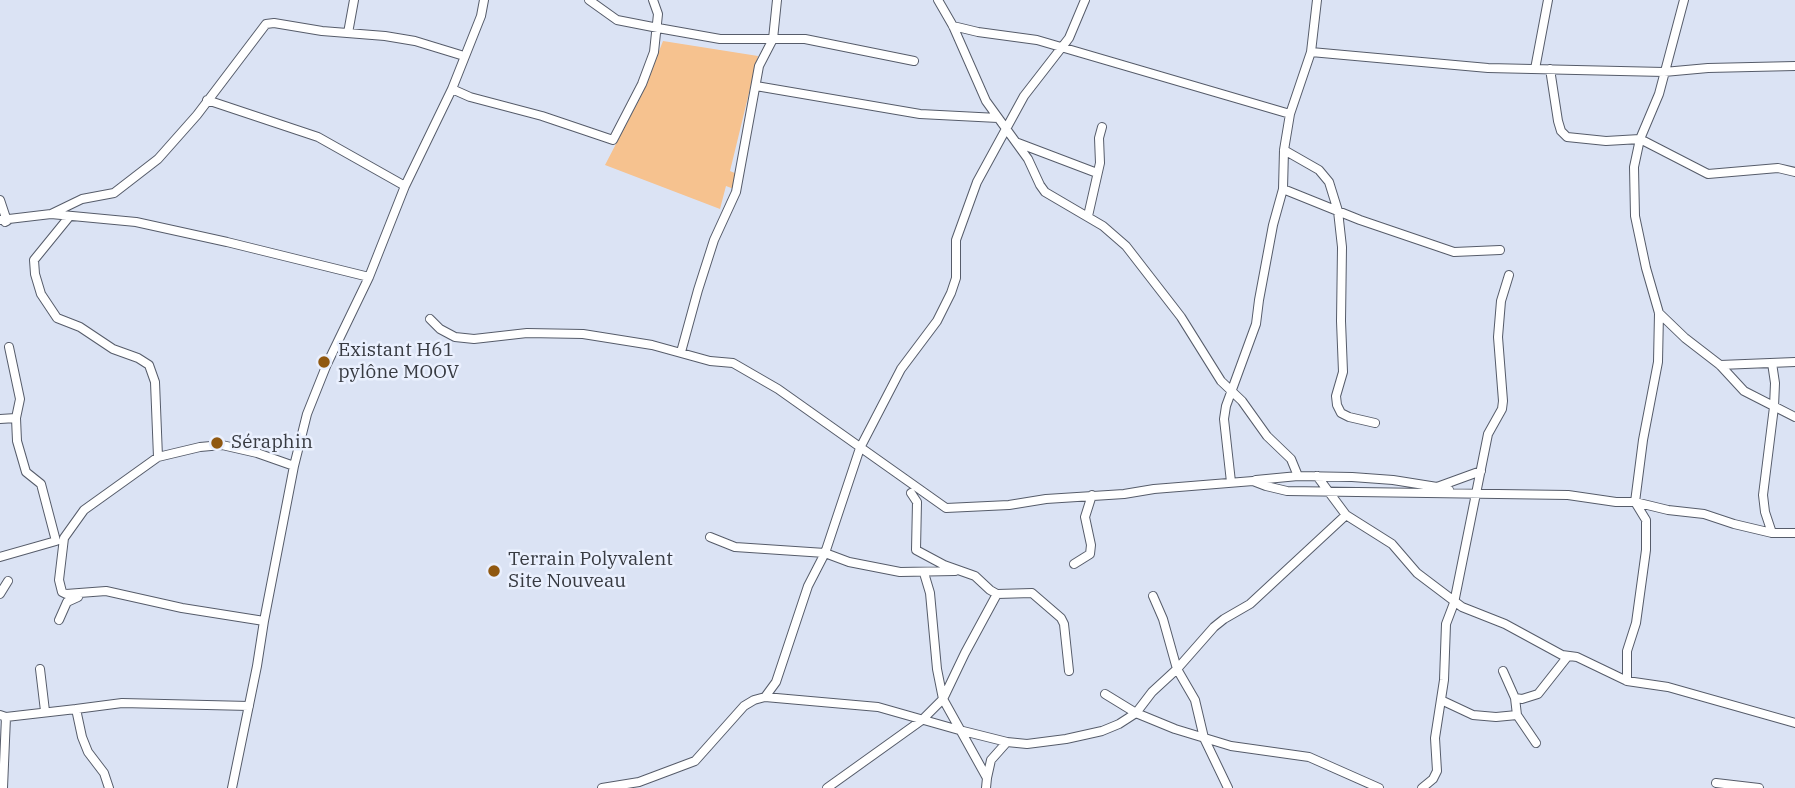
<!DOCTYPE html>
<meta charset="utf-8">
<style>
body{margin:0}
canvas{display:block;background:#dbe3f4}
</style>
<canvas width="1795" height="788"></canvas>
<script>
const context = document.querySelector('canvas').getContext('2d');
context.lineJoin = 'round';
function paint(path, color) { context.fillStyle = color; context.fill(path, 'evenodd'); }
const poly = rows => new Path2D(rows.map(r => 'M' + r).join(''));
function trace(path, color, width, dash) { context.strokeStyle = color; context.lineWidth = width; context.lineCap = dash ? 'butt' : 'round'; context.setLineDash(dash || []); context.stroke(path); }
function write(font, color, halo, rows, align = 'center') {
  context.font = font + ' "IBM Plex Serif",serif'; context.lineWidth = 5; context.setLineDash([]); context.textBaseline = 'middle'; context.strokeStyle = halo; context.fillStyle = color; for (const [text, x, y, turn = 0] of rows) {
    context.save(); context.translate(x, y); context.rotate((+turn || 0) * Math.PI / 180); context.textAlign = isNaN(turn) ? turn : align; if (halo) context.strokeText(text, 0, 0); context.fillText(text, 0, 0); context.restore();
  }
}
const green = poly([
 [663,41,758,56,730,171,737,174,734,189,726,186,720,209,605,165,642,94]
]);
const street = poly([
 [589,0,617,20,658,28,720,39,805,39,914,61],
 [938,0,953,26,986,101,1028,159,1040,185,1045,192,1103,226,1126,246,1181,317,1221,381,1242,401,1267,436,1291,459,1298,476],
 [953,26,978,32,1037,40,1290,114],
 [348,33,354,0],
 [1311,52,1488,68,1664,72,1708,68,1795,66],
 [1535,69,1548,0],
 [1550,69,1558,121,1561,131,1567,137,1606,141,1640,139,1708,174,1778,168,1795,172],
 [756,86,920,114,998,118],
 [452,89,470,97,542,116,613,140,642,84,654,52,658,14,653,0],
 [207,100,318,137,405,186],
 [1018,143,1097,173],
 [1284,150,1319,170,1329,182,1338,211,1342,247,1341,321,1343,372,1336,396,1337,405,1341,413,1349,417,1375,423],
 [1283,189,1360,220,1454,252,1500,250],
 [0,200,7,221,5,222],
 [51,214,82,199,114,193,158,159,197,115,266,24,274,23,322,31,385,36,415,41,464,56],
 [1088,216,1100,163,1099,138,1102,127],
 [69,217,34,260,35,274,41,294,57,318,80,327,113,349,138,358,149,365,155,382,158,457],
 [0,220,51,214,136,222,227,242,369,277],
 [1659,313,1685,338,1720,365,1744,391,1795,417],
 [430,319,440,329,455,337,474,339,527,333,583,334,652,345,710,361,733,363,778,389,946,508,1009,505,1046,499,1124,494,1154,489,1253,481,1266,486,1287,491,1568,495,1616,502,1635,502,1668,510,1704,514,1734,524,1772,533,1795,533],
 [681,352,698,290,714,240,736,192,759,66,773,39,777,0],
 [1720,365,1795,362],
 [0,419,16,418],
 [1317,476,1346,515,1392,544,1417,573,1462,607,1505,624,1562,655,1577,657,1627,681,1668,687,1795,723],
 [1256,480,1298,476,1352,477,1393,480,1437,487,1449,490],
 [1231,482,1224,419,1226,406,1256,324,1259,300,1273,225,1283,189,1284,150,1290,114,1311,52,1317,0],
 [1437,487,1481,471],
 [911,493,917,502,916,550,944,565,975,576,990,590,997,594,1032,593,1061,618,1064,624,1069,671],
 [1772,533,1765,512,1763,495,1774,407,1775,383,1772,363],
 [710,537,735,547,825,553,849,562,900,572,955,571],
 [0,557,56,541,41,484,26,472,17,441,16,418,20,399,9,347],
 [1074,564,1090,554,1091,545,1085,517,1092,495],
 [924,573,930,593,937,669,943,699,987,778,986,788],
 [0,594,8,581],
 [1153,596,1163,619,1177,669,1195,700,1204,738,1228,788],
 [59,620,67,602,78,597],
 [264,621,182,608,106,591,66,594,62,592,59,580,64,538,84,510,158,457,200,447,222,445,257,453,294,466],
 [40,669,45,711],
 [1503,671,1515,698,1517,715,1536,743],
 [1627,681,1627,651,1636,623,1646,550,1646,520,1635,502,1643,440,1658,362,1659,313,1646,268,1635,216,1634,167,1640,139,1659,94,1684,0],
 [1105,694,1136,713,1175,729,1231,746,1309,757,1379,788],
 [765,697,776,682,808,586,825,553,860,448,901,369,937,321,951,293,956,278,956,240,977,182,1024,96,1069,38,1085,0],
 [1515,698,1522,699,1538,694,1568,656],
 [1441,700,1473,715,1496,717,1517,715],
 [76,709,122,703,249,706],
 [0,715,6,717,76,709,82,737,88,752,104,773,109,788],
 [987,778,991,760,1007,742],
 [1716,783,1759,788],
 [3,788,6,717],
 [232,788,257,666,264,621,294,466,307,414,327,364,369,277,405,186,452,89,481,16,484,0],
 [602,788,639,782,695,761,744,706,754,700,765,697,878,707,959,730,1007,742,1027,744,1066,739,1102,731,1119,724,1136,713,1152,692,1177,669,1214,627,1224,619,1250,604,1346,515],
 [827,788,922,720,943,699,965,653,997,594],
 [1422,788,1433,779,1437,771,1435,738,1444,680,1446,624,1454,603,1488,434,1502,409,1503,401,1498,337,1501,301,1509,275]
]);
const markers = [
 [324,362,7,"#905810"],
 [217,443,7,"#905810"],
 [494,571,7,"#905810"]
];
const poiNames = [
 ["Existant H61",338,351],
 ["pylône MOOV",338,373],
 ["Séraphin",231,443],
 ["Terrain Polyvalent",508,560],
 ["Site Nouveau",508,582]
];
paint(green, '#f6c28f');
trace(street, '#565c6a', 10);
trace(street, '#fff', 8);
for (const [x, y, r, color] of markers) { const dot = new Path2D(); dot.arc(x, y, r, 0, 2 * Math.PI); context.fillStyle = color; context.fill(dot); trace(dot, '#eaf0fe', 2.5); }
write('19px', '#373a41', '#eaf0fe', poiNames, 'left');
</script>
